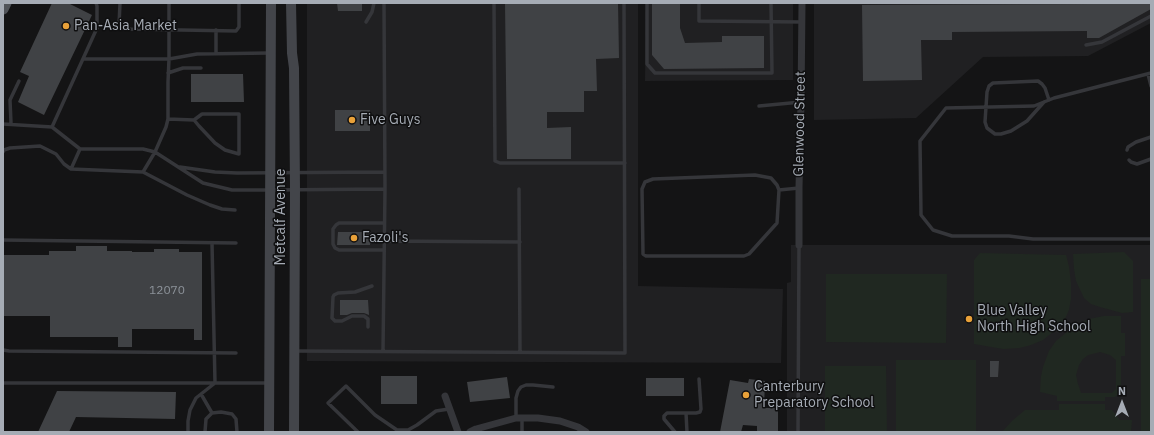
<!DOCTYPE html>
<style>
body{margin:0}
#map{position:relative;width:1154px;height:435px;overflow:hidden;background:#141415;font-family:"IBM Plex Sans",sans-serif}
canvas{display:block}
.frame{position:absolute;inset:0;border:4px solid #a6acb5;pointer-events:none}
.north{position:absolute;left:1102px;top:383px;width:40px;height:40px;-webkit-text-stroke:3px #0f0f10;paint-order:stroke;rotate:0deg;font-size:11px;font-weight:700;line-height:16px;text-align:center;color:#a6acb5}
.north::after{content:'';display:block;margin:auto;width:14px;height:18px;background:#a6acb5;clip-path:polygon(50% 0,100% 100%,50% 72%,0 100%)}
</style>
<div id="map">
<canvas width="1154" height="435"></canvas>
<div class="frame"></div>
<div class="north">N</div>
</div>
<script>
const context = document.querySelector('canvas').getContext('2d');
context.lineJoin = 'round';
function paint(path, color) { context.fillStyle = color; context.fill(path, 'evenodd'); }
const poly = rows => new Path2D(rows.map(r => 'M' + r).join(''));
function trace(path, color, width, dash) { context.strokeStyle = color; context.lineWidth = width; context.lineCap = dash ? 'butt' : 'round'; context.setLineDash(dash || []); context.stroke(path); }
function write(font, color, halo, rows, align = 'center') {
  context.font = font + ' "IBM Plex Sans",sans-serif'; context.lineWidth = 3; context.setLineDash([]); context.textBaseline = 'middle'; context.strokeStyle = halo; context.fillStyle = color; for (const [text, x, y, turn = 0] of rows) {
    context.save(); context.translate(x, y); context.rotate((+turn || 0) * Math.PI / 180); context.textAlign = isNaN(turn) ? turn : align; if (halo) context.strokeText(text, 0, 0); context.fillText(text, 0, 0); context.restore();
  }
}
const built = poly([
 [307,3,638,3,638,286,783,289,781,363,307,361],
 [646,3,793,3,793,80,645,81],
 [814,3,1151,3,1151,23,1088,56,983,57,916,118,814,120],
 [791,245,1151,245,1151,432,787,432,787,283,791,282]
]);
const green = poly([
 [1124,252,1133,261,1133,312,1122,313,1100,307,1091,304,1084,298,1076,281,1074,269,1073,254],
 [980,253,1066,255,1069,267,1071,283,1071,299,1069,310,1064,321,1054,331,1043,340,1031,345,1019,348,1003,349,974,344,974,260],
 [826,274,947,274,946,343,826,342],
 [1141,279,1151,279,1151,432,1141,432],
 [1104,316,1121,316,1121,333,1125,333,1125,356,1121,356,1121,391,1115,397,1105,397,1105,401,1057,401,1057,396,1040,392,1041,376,1043,367,1049,351,1056,341,1067,332,1077,324,1089,319],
 [1100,352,1110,355,1116,360,1116,389,1112,393,1081,393,1078,384,1076,375,1079,365,1083,359,1088,355],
 [896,360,976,360,976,432,896,432],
 [825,366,886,366,887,432,825,432],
 [1059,404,1105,404,1105,410,1112,410,1120,420,1132,420,1131,432,1002,432,1012,421,1025,410,1059,410]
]);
const building = poly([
 [52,3,68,3,92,15,44,115,18,102,29,76,20,72],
 [337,3,362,3,362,11,338,11],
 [505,3,618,3,619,58,596,59,597,91,584,91,584,112,547,112,547,128,571,127,571,159,507,159],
 [652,3,680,3,680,28,685,43,722,42,722,36,764,36,764,68,664,69,652,55],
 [1090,3,1151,3,1151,9,1099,38,1087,38,1087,31,952,32,952,40,921,40,922,80,863,81,862,5,1088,4],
 [191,74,243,74,244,102,191,102],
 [335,110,370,110,370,131,335,131],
 [338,232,371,232,370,245,337,245],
 [76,246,107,246,107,251,132,251,132,252,154,252,154,249,179,249,179,252,202,252,202,340,194,340,194,329,132,329,132,347,118,347,118,337,50,337,50,316,3,316,3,255,49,255,49,251,76,251],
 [340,300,368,300,369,315,364,313,352,313,347,315,340,315],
 [990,361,999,361,998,377,990,377],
 [381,376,417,376,417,404,381,404],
 [507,377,510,398,470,402,467,382],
 [646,378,684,378,684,396,646,396],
 [749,379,765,381,764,408,778,408,778,432,757,432,757,426,743,425,741,432,720,432,730,380,748,383],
 [57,391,176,392,175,419,76,417,69,432,38,432]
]);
const service = poly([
 [120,3,119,25,121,28,126,29,236,31,239,27,239,3],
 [494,3,495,161,500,163,625,163],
 [647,3,647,64,655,73,772,73,771,3],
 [699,3,699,21,802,22],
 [366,22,372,12,374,3],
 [216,30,216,54],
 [1086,45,1102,42,1151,16],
 [84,59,169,59,197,54,269,53],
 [168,73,183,68,201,68],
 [1151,73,1054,98,1034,106,946,108,920,141,921,215,933,230,952,236,1009,236,1033,239,1151,239],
 [1148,74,1151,86],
 [1044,102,1027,121,1011,131,1001,134,995,134,987,128,985,122,987,92,989,86,993,83,1038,81,1042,84,1045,88,1049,100],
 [759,106,801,102],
 [202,114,239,114,239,154,225,150,215,143,199,126,194,120,202,114],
 [168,119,194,120],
 [11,123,10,100,19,81],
 [3,124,52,127,80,149,143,149,155,152,203,183,232,190,269,190,385,189],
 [52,127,97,28,97,6,96,3],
 [1127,150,1128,147,1136,142,1151,137],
 [3,152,4,150,10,148,40,146,56,154,64,164,71,169,143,172,187,195,210,205,222,209,235,210],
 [1129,160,1131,162,1137,164,1151,159],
 [180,167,215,172,237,173,385,172],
 [71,169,80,149],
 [143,172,155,152,166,127,168,119,168,82,169,59,169,3],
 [519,189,520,352],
 [779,190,777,223,749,254,744,256,646,256,643,254,642,189,645,182,653,179,755,175,771,178,777,185,779,190,799,188],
 [3,240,236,243],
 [384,241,520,242],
 [384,250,339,250,335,248,333,244,333,229,336,225,339,223,384,223],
 [368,327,368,319,364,316,352,316,342,321,335,321,332,318,333,297,334,295,338,293,355,292,372,286],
 [3,350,9,351,236,353],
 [296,351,625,353,624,3],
 [383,351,385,189,384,3],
 [3,383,268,383],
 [201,394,212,413],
 [686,413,687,432],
 [516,418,516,398,518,391,521,387,526,385,533,385,553,387],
 [522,418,522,432],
 [188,432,188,421,190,410,196,398,215,383,212,243],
 [205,432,206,419,212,413,221,412,232,414,236,419,237,432],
 [358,432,328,403,346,386,375,415,397,430,408,430,417,425,436,411,449,409],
 [675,432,664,419,664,416,667,413,696,413,700,412,701,409,699,379],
 [798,432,799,245]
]);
const minor = poly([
 [799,245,799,188,801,102,802,3],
 [445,396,458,432],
 [470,432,476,429,516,418,538,418,560,421,578,427,586,432]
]);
const secondary = poly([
 [291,3,292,53,294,68,295,190,294,432],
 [269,432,271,3]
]);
const primary = poly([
 [3,9,6,3]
]);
const markers = [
 [66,26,4,"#e9a139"],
 [352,120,4,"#e9a139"],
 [354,238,4,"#e9a139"],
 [969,319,4,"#e9a139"],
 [746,395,4,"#e9a139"]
];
const numberNames = [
 ["12070",167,291]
];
const poiNames = [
 ["Pan-Asia Market",74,26],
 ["Five Guys",360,120],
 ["Fazoli's",362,238],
 ["Blue Valley",977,311],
 ["North High School",977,327],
 ["Canterbury",754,387],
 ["Preparatory School",754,403]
];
const streetNames = [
 ["Glenwood Street",800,124,-89],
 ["Metcalf Avenue",281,217,-90]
];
paint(built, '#202022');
paint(green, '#202821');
paint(building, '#404245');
trace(service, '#35363a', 3.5);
trace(minor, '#35363a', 7);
trace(secondary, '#43454a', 10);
trace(primary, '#515459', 11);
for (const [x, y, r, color] of markers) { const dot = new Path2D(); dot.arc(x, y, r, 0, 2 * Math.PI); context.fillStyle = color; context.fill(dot); trace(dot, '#0f0f10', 1.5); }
write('12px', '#8c9299', null, numberNames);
write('14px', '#a6acb5', '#0f0f10', poiNames, 'left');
write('14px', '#a6acb5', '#0f0f10', streetNames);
</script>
